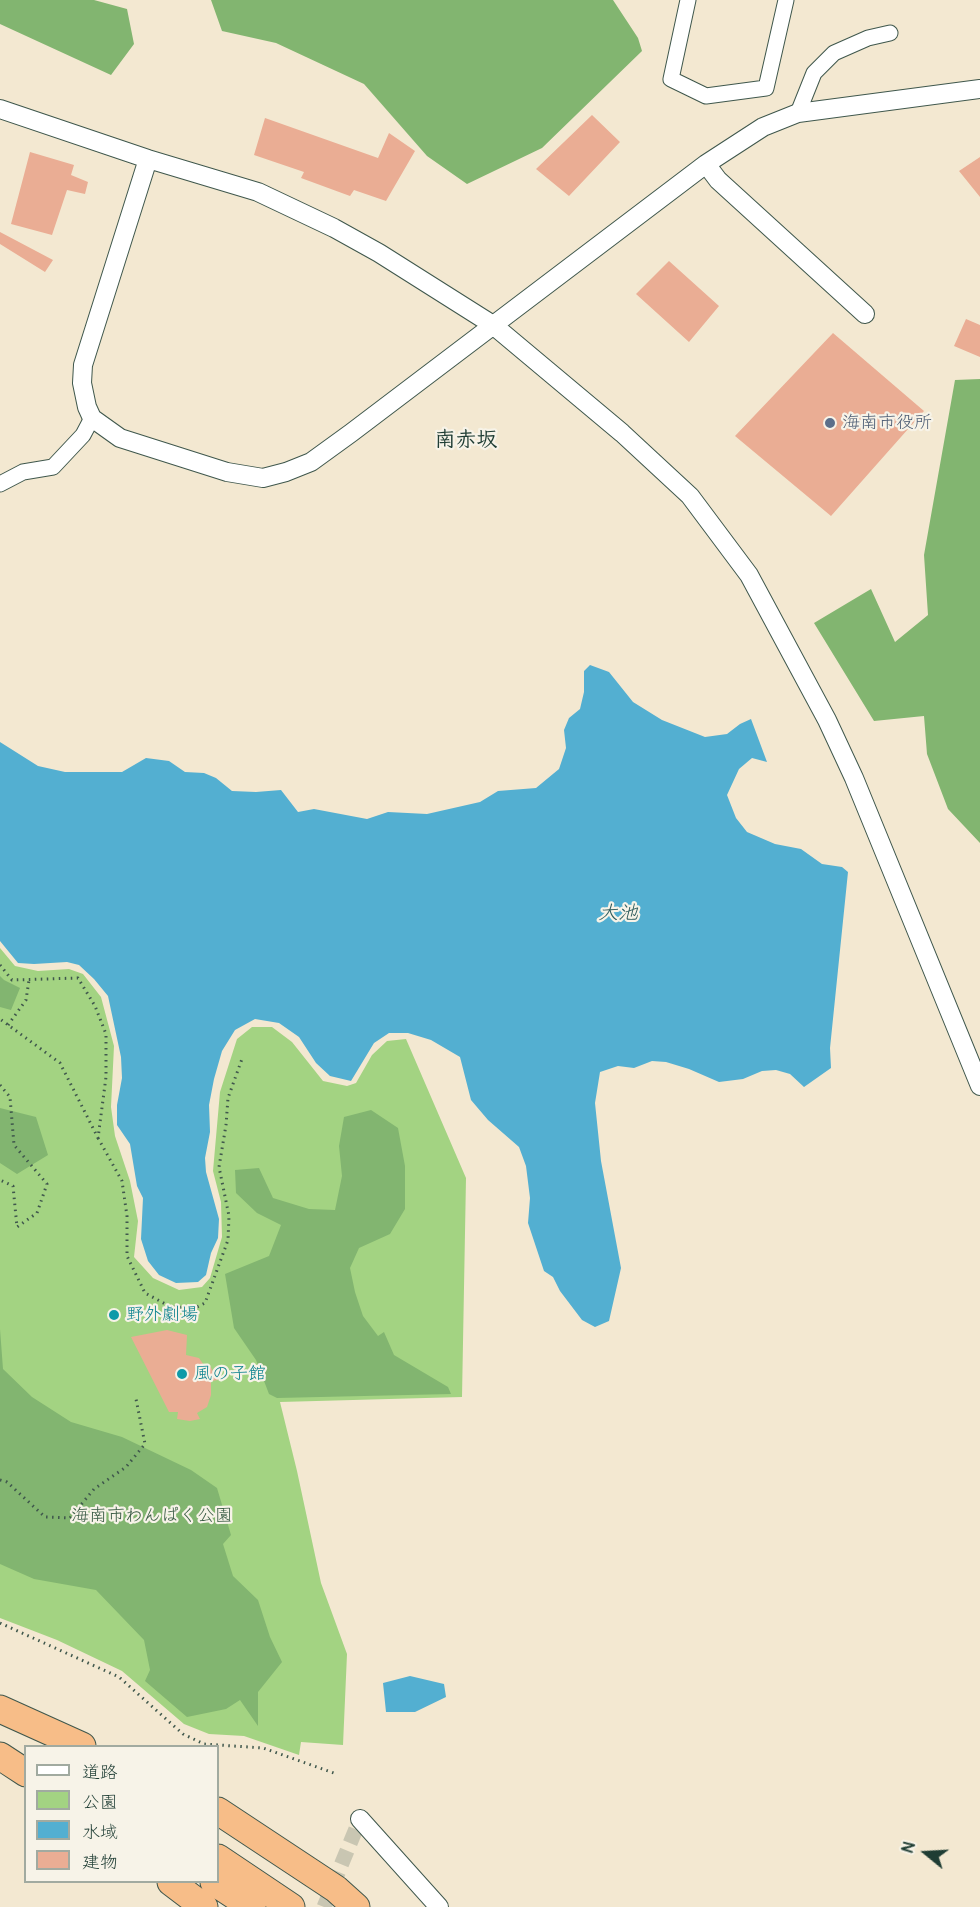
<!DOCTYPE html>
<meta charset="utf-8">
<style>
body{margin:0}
#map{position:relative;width:980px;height:1907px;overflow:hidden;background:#f3e8d1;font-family:Pangolin,"Klee One",sans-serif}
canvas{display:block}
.legend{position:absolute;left:24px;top:1745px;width:195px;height:138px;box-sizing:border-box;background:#f7f3e8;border:2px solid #a1aaa0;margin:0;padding:8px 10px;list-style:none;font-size:18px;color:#1f3d34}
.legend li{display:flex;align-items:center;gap:12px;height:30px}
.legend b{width:30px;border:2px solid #a1aaa0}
.north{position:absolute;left:896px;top:1823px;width:60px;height:60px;-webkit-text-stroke:4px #f7f3e8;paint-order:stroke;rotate:288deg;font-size:16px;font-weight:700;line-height:24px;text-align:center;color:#1f3d34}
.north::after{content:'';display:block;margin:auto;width:21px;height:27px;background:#1f3d34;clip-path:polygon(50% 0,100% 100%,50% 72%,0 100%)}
</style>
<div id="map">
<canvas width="980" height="1907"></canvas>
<ul class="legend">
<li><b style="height:8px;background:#fff"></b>道路</li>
<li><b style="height:16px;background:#a3d382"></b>公園</li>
<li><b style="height:16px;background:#53afd1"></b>水域</li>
<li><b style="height:16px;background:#eaad94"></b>建物</li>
</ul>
<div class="north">N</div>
</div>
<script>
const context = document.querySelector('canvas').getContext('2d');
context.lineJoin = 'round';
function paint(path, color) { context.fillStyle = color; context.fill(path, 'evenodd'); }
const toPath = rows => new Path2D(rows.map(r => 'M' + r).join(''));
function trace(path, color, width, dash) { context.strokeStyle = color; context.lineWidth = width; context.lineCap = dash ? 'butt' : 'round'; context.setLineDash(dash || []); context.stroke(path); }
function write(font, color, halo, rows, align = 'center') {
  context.font = font + ' Pangolin,"Klee One",sans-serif'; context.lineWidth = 4.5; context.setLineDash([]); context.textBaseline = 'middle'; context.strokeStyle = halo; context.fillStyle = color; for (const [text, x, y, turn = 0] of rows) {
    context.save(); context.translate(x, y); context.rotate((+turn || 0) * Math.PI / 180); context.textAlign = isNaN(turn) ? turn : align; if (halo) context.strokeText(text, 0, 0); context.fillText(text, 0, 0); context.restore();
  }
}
paint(toPath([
 [0,948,15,966,38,971,69,969,83,974,101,997,114,1046,111,1107,115,1136,130,1181,138,1221,134,1257,153,1278,179,1290,202,1287,210,1278,222,1237,221,1202,213,1171,220,1092,237,1039,252,1027,272,1027,292,1042,323,1081,347,1086,356,1083,372,1055,387,1041,406,1039,466,1178,462,1397,280,1402,297,1471,321,1583,347,1654,343,1745,301,1742,299,1755,244,1736,209,1734,184,1724,122,1671,57,1640,0,1618]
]), '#a3d382');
paint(toPath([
 [0,0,94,0,127,9,134,44,111,75,0,24],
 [211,0,613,0,638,38,642,51,542,148,467,184,427,156,364,84,276,43,222,31],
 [980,379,980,843,948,809,927,754,924,716,874,721,814,623,871,589,895,642,928,615,924,555,955,380],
 [0,976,4,980,20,988,11,1010,0,1007],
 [0,1108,36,1117,48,1155,17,1174,0,1163],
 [371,1110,398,1128,405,1166,405,1209,390,1234,359,1248,350,1268,355,1292,363,1316,378,1336,384,1332,394,1355,448,1387,451,1394,277,1398,269,1394,256,1360,234,1328,225,1274,269,1256,281,1225,257,1213,236,1193,235,1170,259,1168,273,1198,309,1209,335,1210,342,1176,339,1146,344,1117],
 [0,1329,3,1369,32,1397,71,1422,122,1437,191,1470,217,1488,231,1535,223,1544,233,1576,258,1600,270,1637,282,1662,258,1692,258,1726,240,1700,226,1709,187,1717,145,1681,150,1670,144,1640,96,1590,34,1579,0,1564]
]), '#82b570');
paint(toPath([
 [590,665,609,672,633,702,662,720,705,737,727,734,740,724,751,719,767,762,752,758,739,769,727,795,736,818,747,832,775,844,801,849,822,864,842,867,848,872,830,1048,831,1068,804,1087,790,1074,776,1070,762,1071,743,1079,719,1082,689,1069,666,1062,652,1061,634,1068,618,1066,600,1072,595,1103,601,1161,621,1268,609,1321,595,1327,582,1320,560,1291,553,1277,544,1271,528,1223,530,1198,526,1166,519,1147,488,1120,471,1100,460,1057,431,1040,408,1033,389,1033,374,1043,351,1081,330,1076,316,1063,299,1037,279,1023,255,1019,235,1030,222,1051,214,1079,209,1105,210,1132,205,1158,206,1172,219,1219,218,1238,211,1253,206,1275,198,1282,176,1283,159,1275,148,1261,141,1239,143,1198,137,1186,130,1144,117,1125,117,1105,122,1078,121,1057,108,996,94,979,79,965,67,962,34,964,18,963,0,941,0,742,38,766,65,772,122,772,146,758,169,761,185,772,204,773,216,778,232,791,256,792,281,790,298,812,314,809,367,819,388,812,427,814,480,802,498,791,536,788,559,769,566,748,564,730,569,718,580,709,584,692,584,671],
 [410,1676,444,1684,446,1697,415,1712,386,1712,383,1683]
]), '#53afd1');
paint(toPath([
 [592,115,620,142,569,196,536,169],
 [265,118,378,158,389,133,415,151,386,201,354,190,350,196,301,178,304,172,254,155],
 [30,152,74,165,71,175,88,182,85,194,67,190,52,235,11,224],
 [980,157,980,197,959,171],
 [0,232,53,260,45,272,0,244],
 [669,261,719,306,689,342,636,294],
 [966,319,980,325,980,357,954,346],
 [833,333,924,411,831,516,735,436],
 [167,1330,187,1335,186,1355,199,1358,206,1368,210,1366,218,1380,211,1381,211,1395,207,1407,197,1413,200,1419,190,1421,177,1419,178,1412,169,1412,131,1337]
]), '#eaad94');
trace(toPath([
 [324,1907,360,1819]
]), '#c9c6b2', 15, [15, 8]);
const minor = toPath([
 [688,0,671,79,706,96,766,88,786,0],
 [798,113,814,73,834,53,868,38,890,33],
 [0,484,23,472,53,467,83,435,92,418]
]);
const tertiary = toPath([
 [0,109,148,159,258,192,334,228,379,253,493,325,622,433,690,496,749,575,827,720,854,778,980,1086],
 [148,159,83,365,82,383,87,407,92,418,120,438,227,472,263,478,286,472,311,462,351,433,706,164,763,127,798,113,980,89],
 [706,164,718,180,865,314],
 [360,1819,439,1907]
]);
const motorway = toPath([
 [0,1709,82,1746],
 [0,1756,26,1773],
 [218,1811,336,1889,356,1907],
 [218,1858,291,1907],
 [171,1882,204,1907],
 [214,1882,252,1907]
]);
trace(minor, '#3f574c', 17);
trace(tertiary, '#3f574c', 20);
trace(motorway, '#3f574c', 29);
trace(toPath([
 [0,965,12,980,78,978,95,1006,106,1034,106,1077,98,1138,60,1063,0,1019],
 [8,1025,26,1000,29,980],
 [0,1085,10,1097,14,1145,47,1184,37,1213,17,1227,13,1186,0,1180],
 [98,1138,122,1181,127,1216,127,1256,145,1293,169,1306,193,1309,205,1303,228,1240,229,1216,219,1167,226,1125,228,1098,243,1056],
 [0,1480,7,1482,45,1517,70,1518,94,1489,126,1467,145,1444,136,1399],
 [0,1623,119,1677,183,1734,204,1744,263,1748,334,1773]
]), '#3f574c', 3, [1.5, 4.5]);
trace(minor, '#fff', 15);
trace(tertiary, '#fff', 18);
trace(motorway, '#f7bd88', 27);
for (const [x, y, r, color] of [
 [830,423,6,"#5c6f8a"],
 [114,1315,6,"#0f9aa8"],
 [182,1374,6,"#0f9aa8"]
]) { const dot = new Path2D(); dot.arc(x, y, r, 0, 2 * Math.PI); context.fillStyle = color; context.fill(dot); trace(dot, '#f7f3e8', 2); }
write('18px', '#4e5e75', '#f7f3e8', [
 ["海南市役所",842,423]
], 'left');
write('18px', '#0d838f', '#f7f3e8', [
 ["野外劇場",126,1315],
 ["風の子館",194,1374]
], 'left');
write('18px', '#395b44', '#f7f3e8', [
 ["海南市わんぱく公園",152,1516]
]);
write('italic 20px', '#2c5a5b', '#f7f3e8', [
 ["大池",618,914]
]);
write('bold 21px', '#1f3d34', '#f7f3e8', [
 ["南赤坂",466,441]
]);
</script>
